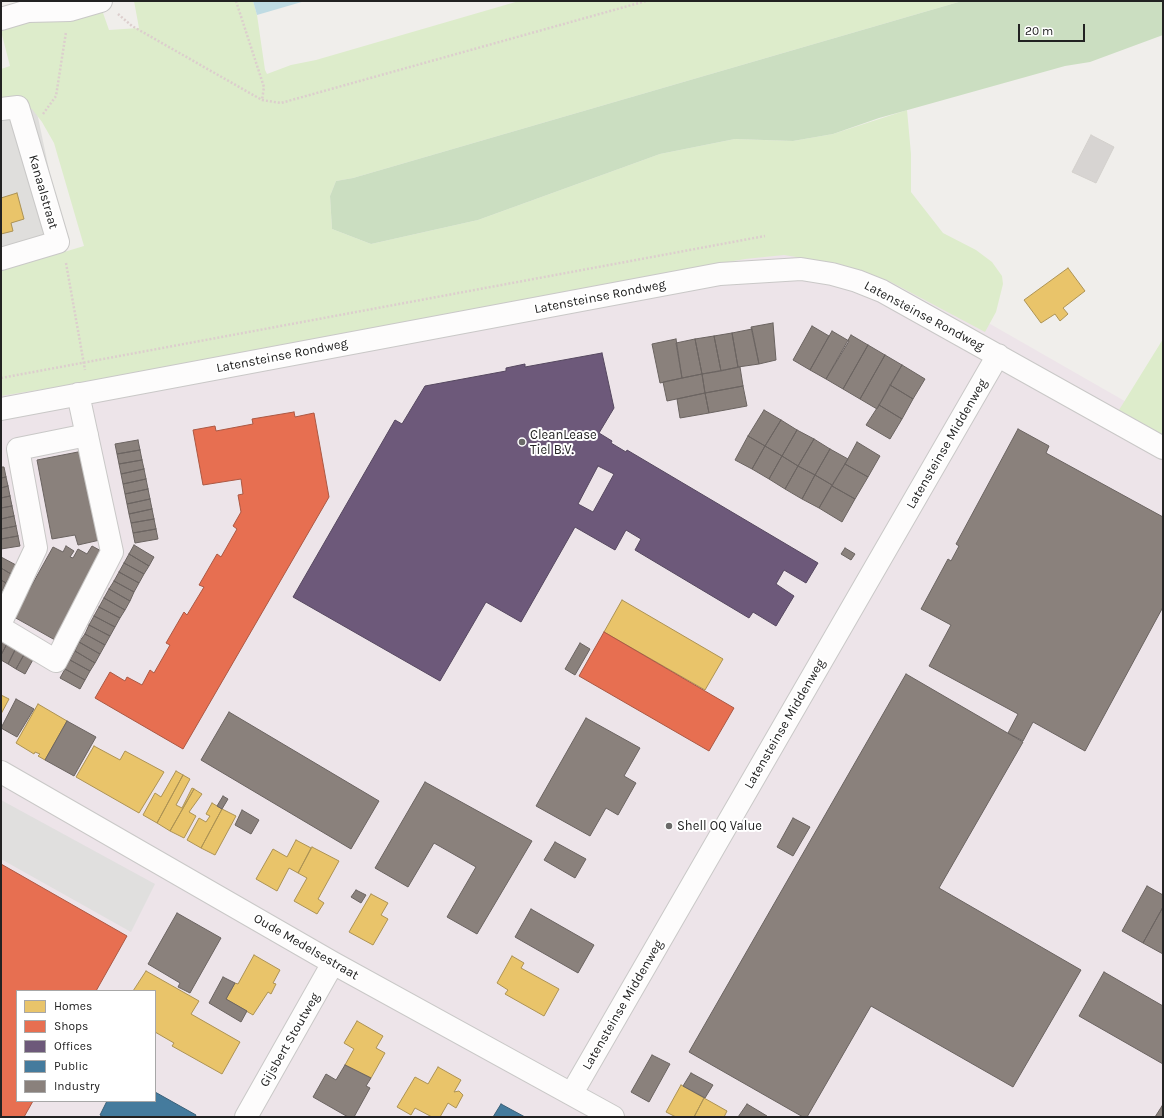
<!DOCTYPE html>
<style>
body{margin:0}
#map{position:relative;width:1164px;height:1118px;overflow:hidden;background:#f0eeeb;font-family:Karla,sans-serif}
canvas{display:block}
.frame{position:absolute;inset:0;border:2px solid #222;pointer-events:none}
.legend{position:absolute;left:16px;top:990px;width:140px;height:112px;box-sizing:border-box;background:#fff;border:1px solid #a7a7a7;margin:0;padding:5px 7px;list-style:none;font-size:12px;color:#222}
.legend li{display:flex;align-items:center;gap:8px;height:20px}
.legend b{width:20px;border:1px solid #a7a7a7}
.scale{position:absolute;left:1018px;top:24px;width:67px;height:18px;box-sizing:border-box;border:2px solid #222;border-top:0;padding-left:5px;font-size:12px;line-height:14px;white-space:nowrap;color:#222;-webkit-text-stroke:3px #fff;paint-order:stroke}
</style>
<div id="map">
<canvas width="1164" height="1118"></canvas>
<div class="frame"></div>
<ul class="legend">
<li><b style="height:11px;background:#e9c46a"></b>Homes</li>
<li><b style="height:11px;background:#e76f51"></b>Shops</li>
<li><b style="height:11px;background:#6d597a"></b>Offices</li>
<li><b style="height:11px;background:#457b9d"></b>Public</li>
<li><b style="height:11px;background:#8a817c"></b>Industry</li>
</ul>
<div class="scale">20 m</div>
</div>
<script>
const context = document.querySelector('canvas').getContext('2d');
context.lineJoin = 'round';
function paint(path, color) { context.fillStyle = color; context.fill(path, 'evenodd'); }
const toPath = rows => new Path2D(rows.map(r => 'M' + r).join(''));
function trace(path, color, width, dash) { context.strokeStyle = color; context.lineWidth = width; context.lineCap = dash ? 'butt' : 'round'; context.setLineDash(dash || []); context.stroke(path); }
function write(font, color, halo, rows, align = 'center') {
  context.font = font + ' Karla,sans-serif'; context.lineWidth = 4; context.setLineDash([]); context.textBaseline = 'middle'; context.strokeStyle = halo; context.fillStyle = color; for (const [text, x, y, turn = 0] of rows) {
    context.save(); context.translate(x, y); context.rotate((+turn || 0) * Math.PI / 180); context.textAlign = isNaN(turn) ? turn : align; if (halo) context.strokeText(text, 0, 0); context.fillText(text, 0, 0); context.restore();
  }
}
paint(toPath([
 [31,84,90,365,1,384,1,93]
]), '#dfdedc');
paint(toPath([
 [788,237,910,278,1163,423,1163,1117,1,1117,1,384],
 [17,991,155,991,155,1101,17,1101]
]), '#ede4e9');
paint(toPath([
 [134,1,253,1,257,15,265,70,267,74,291,65,316,60,519,1,962,1,353,178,336,181,330,196,332,229,371,244,478,220,660,154,735,139,793,141,833,134,907,110,911,154,911,192,943,233,976,250,992,262,1002,276,1003,284,996,312,985,332,889,281,840,264,784,255,745,259,682,270,178,367,1,396,1,271,84,246,54,143,42,122,32,109,27,108,1,113,1,69,10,66,1,31,31,19,102,10,109,30,139,28],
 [1163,339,1163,435,1119,410]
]), '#ddeccb');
paint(toPath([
 [962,1,1163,1,1163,35,1090,62,1065,66,879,118,833,134,793,141,735,139,660,154,478,220,371,244,332,229,330,196,336,181,353,178]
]), '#cbdec1');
paint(toPath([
 [1,800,155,884,131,932,1,859]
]), '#e0dfde');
paint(toPath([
 [253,1,305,1,257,15]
]), '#bfdbe3');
const homes = toPath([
 [17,193,24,219,11,223,13,231,1,234,1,198,17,193],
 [1068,268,1085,291,1063,308,1068,314,1060,321,1055,314,1041,323,1024,300,1068,268],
 [622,600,723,659,705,690,604,632,622,600],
 [1,695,9,699,1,714,1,695],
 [38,704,67,721,45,760,38,756,40,754,35,752,34,754,16,743,38,704],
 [94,746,120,760,125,751,164,772,139,813,76,777,94,746],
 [176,771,183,775,157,823,143,815,155,793,161,797,176,771],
 [183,775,190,779,176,805,182,808,192,788,194,789,170,831,157,823,183,775],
 [194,789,202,794,189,812,196,816,184,838,170,831,194,789],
 [212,803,222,809,201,848,187,840,199,818,206,822,210,816,206,814,212,803],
 [222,809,236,816,215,855,201,848,222,809],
 [296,840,311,848,298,873,289,868,277,891,256,879,273,849,287,857,296,840],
 [312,847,339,861,318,899,324,903,317,914,294,901,307,878,298,873,312,847],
 [371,894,388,903,381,915,388,919,373,945,349,932,371,894],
 [254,955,280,970,273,983,276,984,271,994,268,992,253,1015,226,999,235,983,238,984,254,955],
 [512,956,524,963,521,968,559,989,544,1016,505,994,508,990,497,983,512,956],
 [146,971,199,1001,191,1014,240,1042,222,1074,172,1046,174,1043,155,1032,155,991,133,991,146,971],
 [357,1021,383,1036,376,1048,385,1053,371,1078,345,1065,354,1049,344,1043,357,1021],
 [438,1067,461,1080,454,1092,459,1091,463,1095,456,1108,448,1103,440,1117,432,1117,415,1108,411,1115,397,1107,415,1077,428,1084,438,1067],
 [681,1085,704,1098,694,1117,676,1117,666,1112,681,1085],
 [704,1098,727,1111,724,1117,694,1117,704,1098]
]);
paint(homes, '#e9c46a');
trace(homes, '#ad9354', 1);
const shops = toPath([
 [294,412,295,417,314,413,329,497,183,749,95,698,110,672,125,681,127,677,142,685,150,670,154,673,170,645,166,643,184,612,187,615,204,587,199,585,217,554,221,557,237,529,233,526,241,512,238,495,243,494,241,479,203,485,193,430,215,426,216,431,253,424,252,419,294,412],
 [604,632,734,708,709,751,579,676,604,632],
 [1,864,127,936,96,991,17,991,17,1101,33,1101,24,1117,1,1117,1,864]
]);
paint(shops, '#e76f51');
trace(shops, '#ac5843', 1);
const offices = toPath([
 [602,353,614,408,599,433,612,441,611,443,626,452,627,450,818,563,806,583,784,570,776,584,794,596,776,626,753,612,749,618,635,550,641,539,626,530,615,550,575,527,521,622,486,602,440,681,293,597,395,420,402,424,425,386,506,371,506,368,525,364,525,367,602,353],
 [598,466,614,474,593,512,578,504,598,466]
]);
paint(offices, '#6d597a');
trace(offices, '#564860', 1);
const public = toPath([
 [155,1092,196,1115,195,1117,104,1117,100,1115,107,1101,155,1101,155,1092],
 [501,1104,512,1110,525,1117,493,1117,501,1104]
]);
paint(public, '#457b9d');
trace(public, '#3a6078', 1);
const industry = toPath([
 [773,323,776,360,759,364,751,327,773,323],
 [812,326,829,336,810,370,793,360,812,326],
 [752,329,759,364,738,367,732,333,752,329],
 [832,331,849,341,826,379,810,370,832,331],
 [732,333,738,367,721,371,714,336,732,333],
 [851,335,868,345,843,389,826,379,851,335],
 [714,336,721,371,702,374,695,339,714,336],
 [676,339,682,378,660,383,652,344,676,339],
 [695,339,702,374,682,378,676,343,695,339],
 [868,345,885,355,860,399,843,389,868,345],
 [885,355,902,365,877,409,860,399,885,355],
 [902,365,925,379,913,399,890,385,902,365],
 [740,367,743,386,705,393,702,374,740,367],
 [702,374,705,393,667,401,663,382,702,374],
 [890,385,913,399,902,419,879,405,890,385],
 [743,386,747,406,709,413,705,393,743,386],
 [705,393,709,413,680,418,677,399,705,393],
 [879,405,902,419,890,439,866,425,879,405],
 [764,410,781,420,765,446,748,436,764,410],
 [781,420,797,430,782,456,765,446,781,420],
 [1018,429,1049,446,1046,453,1163,517,1163,607,1085,751,1033,722,1023,741,1008,733,1018,714,929,666,951,625,921,609,948,559,951,561,959,546,956,544,1018,429],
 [797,430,814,439,798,466,782,456,797,430],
 [748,436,765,446,752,469,735,460,748,436],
 [814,439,830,449,815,475,798,466,814,439],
 [138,440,140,450,117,454,115,444,138,440],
 [857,442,880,456,868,477,845,464,857,442],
 [765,446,782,456,769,479,752,469,765,446],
 [830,449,848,459,832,485,815,475,830,449],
 [140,450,142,460,119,464,117,454,140,450],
 [83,451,100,540,78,545,75,535,52,539,37,460,83,451],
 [782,456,798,466,785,489,769,479,782,456],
 [142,460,144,469,121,474,119,464,142,460],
 [845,464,868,477,855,499,832,486,845,464],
 [798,466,815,475,802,499,785,489,798,466],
 [1,467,4,467,6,477,1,478,1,467],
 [144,469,146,479,123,484,121,474,144,469],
 [815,475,832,485,819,508,802,499,815,475],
 [6,477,8,486,1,488,1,478,6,477],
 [146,479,148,489,125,494,123,484,146,479],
 [8,486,10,496,1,498,1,488,8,486],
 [832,486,855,499,842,522,819,508,832,486],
 [148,489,150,499,127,504,125,494,148,489],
 [10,496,12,506,1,508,1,498,10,496],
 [150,499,152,509,129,514,127,504,150,499],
 [12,506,14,516,1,519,1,508,12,506],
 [152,509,154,519,131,523,129,514,152,509],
 [14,516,16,526,1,529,1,519,14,516],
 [154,519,156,529,133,533,131,523,154,519],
 [16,526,18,536,1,539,1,529,16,526],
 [156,529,158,539,135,543,133,533,156,529],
 [18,536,20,546,1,549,1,539,18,536],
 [134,545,154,557,149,566,129,554,134,545],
 [66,546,74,551,70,557,73,558,78,549,87,554,92,546,103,552,55,640,14,617,53,547,63,552,66,546],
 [845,548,855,554,851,560,841,554,845,548],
 [129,554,149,566,144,574,124,563,129,554],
 [1,557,16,565,11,574,1,568,1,557],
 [124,563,144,574,139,583,119,572,124,563],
 [1,568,11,574,6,583,1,580,1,568],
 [119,572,139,583,134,592,114,581,119,572],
 [1,580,6,583,2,592,1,591,1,580],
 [114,581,134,592,130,601,109,589,114,581],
 [109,589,130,601,125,610,104,598,109,589],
 [104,598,125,610,120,618,99,607,104,598],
 [99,607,120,618,115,627,94,616,99,607],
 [94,616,115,627,110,636,89,625,94,616],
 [89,625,110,636,105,645,85,634,89,625],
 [85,634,105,645,100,654,79,642,85,634],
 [1,638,8,642,1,655,1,638],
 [8,642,17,646,8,664,1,660,1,655,8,642],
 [79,642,100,654,95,663,75,651,79,642],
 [580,643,590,649,575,675,565,669,580,643],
 [17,646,26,651,16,669,8,664,17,646],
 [26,651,35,656,25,674,16,669,26,651],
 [75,651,95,663,90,671,70,660,75,651],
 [70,660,90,671,85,680,65,669,70,660],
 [65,669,85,680,80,689,60,678,65,669],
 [906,674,1023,742,939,888,1081,970,1013,1087,871,1006,807,1117,803,1117,689,1052,906,674],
 [16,699,34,709,17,737,1,728,16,699],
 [229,712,379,801,351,849,201,760,229,712],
 [586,718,640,748,624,776,636,783,618,815,606,808,590,836,536,806,586,718],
 [67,721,96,737,74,776,45,760,67,721],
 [425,782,532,841,477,934,447,917,476,867,434,843,408,887,375,868,425,782],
 [223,796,228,799,222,809,217,806,223,796],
 [242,810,259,820,251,834,235,825,242,810],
 [793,818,810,827,793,856,777,847,793,818],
 [555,842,586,859,575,878,544,860,555,842],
 [1147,886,1163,895,1163,907,1143,943,1122,931,1147,886],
 [356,890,366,895,361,903,351,897,356,890],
 [1163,907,1163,954,1143,943,1163,907],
 [531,909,594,945,578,973,515,937,531,909],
 [177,913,221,938,190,993,178,987,180,983,148,964,177,913],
 [1104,972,1163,1006,1163,1064,1079,1016,1104,972],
 [223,977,235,983,226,999,247,1011,241,1022,209,1003,223,977],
 [652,1055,670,1064,649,1102,631,1092,652,1055],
 [345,1065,371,1078,366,1086,370,1088,354,1117,348,1117,313,1097,326,1074,336,1080,345,1065],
 [691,1073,713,1085,705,1098,683,1086,691,1073],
 [747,1104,767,1116,766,1117,738,1117,747,1104],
 [1162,1106,1163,1117,1155,1117,1162,1106]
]);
paint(industry, '#8a817c');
trace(industry, '#6b6461', 1);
const building = toPath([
 [1091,135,1114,147,1096,183,1072,172,1091,135]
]);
paint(building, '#d7d4d2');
trace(building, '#d3d0cc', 1);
const minor = toPath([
 [1,19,28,11,70,10,101,1],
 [1,109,18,107,58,242,1,259],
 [1,409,720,274,801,269,832,274,857,281,882,291,1163,448],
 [1,622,36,548,18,449,87,435],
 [1,628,56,661,112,552,78,394],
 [1,772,333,963,613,1117],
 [572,1093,998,355],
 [246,1117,333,963]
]);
trace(minor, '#c9c8c7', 24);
trace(toPath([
 [236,1,264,87,262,100],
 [118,14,132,26,262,100,281,103,646,1],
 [43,114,56,96,66,32],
 [66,263,85,370],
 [1,378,765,236]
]), '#dccecd', 2.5, [2, 2]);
trace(minor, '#fdfcfc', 22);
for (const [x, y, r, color] of [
 [522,442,4,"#6a6968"],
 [669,826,4,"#6a6968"]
]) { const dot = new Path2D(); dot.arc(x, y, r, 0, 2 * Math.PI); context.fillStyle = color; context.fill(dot); trace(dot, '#fff', 1.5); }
write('13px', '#222', '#fff', [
 ["Kanaalstraat",43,192,74],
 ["Latensteinse Rondweg",600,297,-11],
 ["Latensteinse Rondweg",924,316,28],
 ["Latensteinse Rondweg",282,356,-11],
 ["Latensteinse Middenweg",947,444,-60],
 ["Latensteinse Middenweg",785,724,-60],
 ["Oude Medelsestraat",306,947,30],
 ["Latensteinse Middenweg",623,1005,-60],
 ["Gijsbert Stoutweg",290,1040,-60]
]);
write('13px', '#222', '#fff', [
 ["CleanLease",530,435],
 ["Tiel B.V.",530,450],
 ["Shell OQ Value",677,826]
], 'left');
</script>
